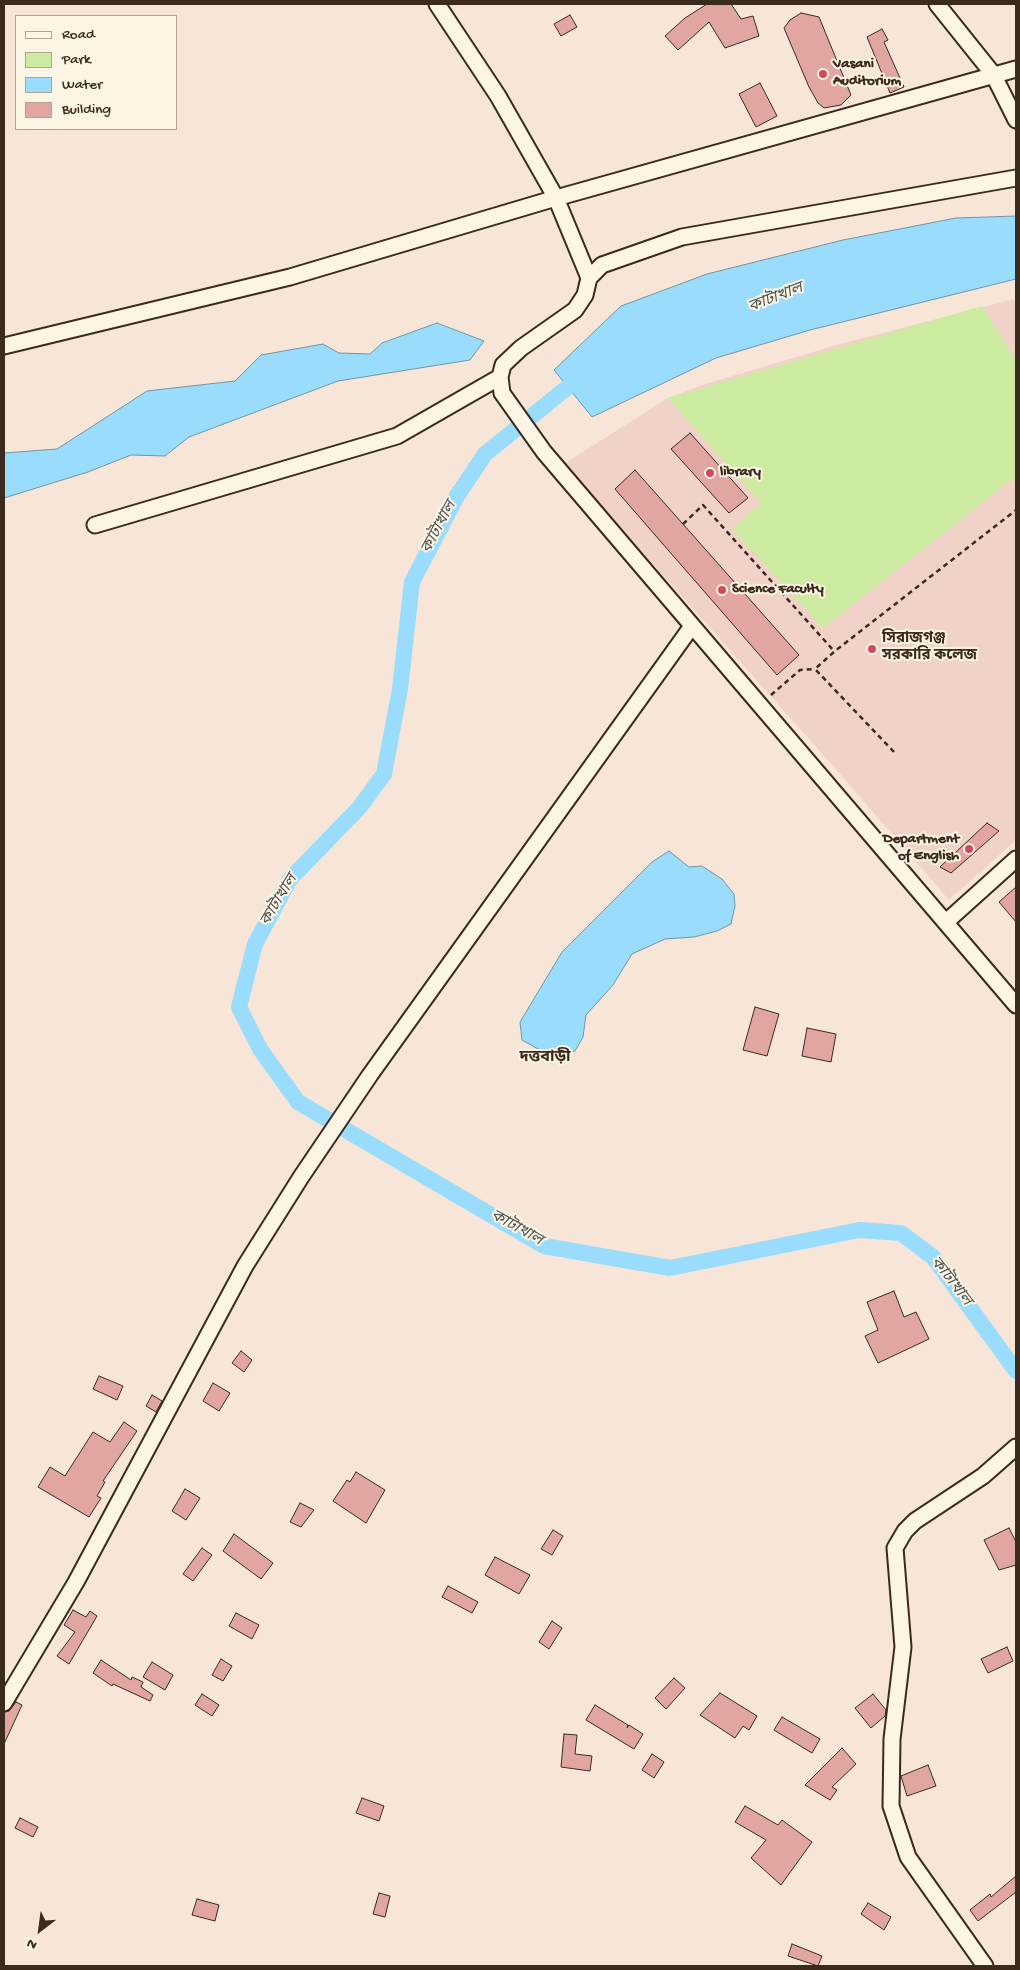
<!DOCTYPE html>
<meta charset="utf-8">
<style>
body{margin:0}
#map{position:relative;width:1020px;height:1970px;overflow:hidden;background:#f7e5d8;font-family:"Gochi Hand",sans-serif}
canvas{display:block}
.frame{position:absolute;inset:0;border:5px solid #3b2a1e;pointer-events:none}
.legend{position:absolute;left:15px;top:15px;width:162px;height:115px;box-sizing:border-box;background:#fcf5e5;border:1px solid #afa495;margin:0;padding:6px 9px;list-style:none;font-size:15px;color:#3b2a1e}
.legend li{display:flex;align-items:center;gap:10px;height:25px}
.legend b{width:25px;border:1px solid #afa495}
.north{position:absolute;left:15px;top:1905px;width:50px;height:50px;-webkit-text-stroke:4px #fcf5e5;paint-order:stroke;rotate:210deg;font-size:14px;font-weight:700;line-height:20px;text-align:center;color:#3b2a1e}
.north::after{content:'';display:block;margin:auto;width:18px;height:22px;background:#3b2a1e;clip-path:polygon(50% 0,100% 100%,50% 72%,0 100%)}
</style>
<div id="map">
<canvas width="1020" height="1970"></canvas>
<div class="frame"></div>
<ul class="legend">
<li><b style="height:6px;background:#fcf5e5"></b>Road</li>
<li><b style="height:14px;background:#cdeaa1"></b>Park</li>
<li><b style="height:14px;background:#99dcfb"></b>Water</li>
<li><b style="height:14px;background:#e1a6a2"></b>Building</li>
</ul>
<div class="north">N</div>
</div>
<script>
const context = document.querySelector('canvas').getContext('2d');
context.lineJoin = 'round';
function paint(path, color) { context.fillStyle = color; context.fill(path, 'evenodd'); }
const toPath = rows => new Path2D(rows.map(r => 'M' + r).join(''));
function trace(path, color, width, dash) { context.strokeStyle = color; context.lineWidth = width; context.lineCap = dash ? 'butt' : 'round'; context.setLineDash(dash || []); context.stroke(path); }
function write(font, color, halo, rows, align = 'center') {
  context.font = font + ' "Gochi Hand","Noto Sans Bengali",sans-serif'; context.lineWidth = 4; context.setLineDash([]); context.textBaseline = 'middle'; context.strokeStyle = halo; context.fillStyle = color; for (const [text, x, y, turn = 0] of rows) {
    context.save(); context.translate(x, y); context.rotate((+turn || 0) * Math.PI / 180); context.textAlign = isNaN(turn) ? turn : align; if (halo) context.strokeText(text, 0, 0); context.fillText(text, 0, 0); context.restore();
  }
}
paint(toPath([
 [1014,299,1016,303,1016,840,949,900,834,767,564,464,666,399,657,402,702,385,840,344]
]), '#f0d2c8');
paint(toPath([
 [982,306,1016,360,1016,476,823,628,732,529,761,503,668,398]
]), '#cdeaa1');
const water = toPath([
 [1016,216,1016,279,810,330,716,358,592,417,554,370,621,306,707,274,843,240,956,218,1016,216],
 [437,323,484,341,470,360,338,381,189,437,165,456,131,455,88,472,4,498,4,453,57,449,147,391,235,381,261,355,323,344,339,353,370,354,382,343,437,323],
 [669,851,689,867,702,866,722,879,734,894,735,906,731,924,717,931,694,937,665,939,632,954,613,985,586,1015,583,1037,575,1051,561,1056,540,1050,522,1040,520,1022,562,952,652,862,669,851]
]);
paint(water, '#99dcfb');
trace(water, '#7395a3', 1);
trace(toPath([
 [584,374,485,454,457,496,412,582,400,689,384,774,359,808,290,879,255,944,239,1007,260,1049,298,1102,544,1246,670,1268,859,1230,901,1233,933,1257,1016,1371]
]), '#99dcfb', 16);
const building = toPath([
 [707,4,731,4,741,19,753,16,759,36,725,48,709,22,678,50,665,36,685,18,707,4],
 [801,13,819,17,851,95,841,105,824,108,818,103,809,87,784,28,790,20,801,13],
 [570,15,577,27,561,36,554,24,570,15],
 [882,29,888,40,884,42,904,87,890,93,867,37,882,29],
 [760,83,777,116,756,127,739,94,760,83],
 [690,433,748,498,729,513,671,449,690,433],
 [635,470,799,655,777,675,615,489,635,470],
 [987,823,999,831,951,873,940,867,987,823],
 [1016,887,1016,922,999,902,1016,887],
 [755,1007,779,1014,767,1056,743,1050,755,1007],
 [807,1028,836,1034,831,1062,802,1056,807,1028],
 [894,1291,904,1317,916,1312,929,1339,878,1363,865,1336,878,1330,867,1302,894,1291],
 [241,1351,252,1360,244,1372,232,1363,241,1351],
 [99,1376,123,1386,117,1400,93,1389,99,1376],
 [213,1383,230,1393,219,1411,203,1401,213,1383],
 [152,1395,162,1401,156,1412,146,1406,152,1395],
 [124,1422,137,1431,103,1481,105,1482,97,1496,101,1498,89,1517,38,1487,50,1467,65,1476,93,1432,110,1442,124,1422],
 [356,1472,385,1490,366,1523,333,1501,347,1480,350,1482,356,1472],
 [185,1489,200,1498,186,1520,172,1511,185,1489],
 [300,1503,314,1510,301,1527,290,1522,300,1503],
 [1009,1528,1016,1542,1016,1565,999,1570,984,1540,1009,1528],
 [553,1530,563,1536,552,1555,541,1549,553,1530],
 [234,1534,273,1563,261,1579,223,1551,234,1534],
 [202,1548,212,1555,193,1581,183,1574,202,1548],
 [495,1557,530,1575,519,1594,485,1575,495,1557],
 [448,1586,478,1602,472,1613,442,1597,448,1586],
 [73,1610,86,1617,90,1611,97,1616,69,1664,57,1656,75,1632,64,1625,73,1610],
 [236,1613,259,1625,252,1639,229,1626,236,1613],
 [552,1621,562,1628,549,1649,539,1642,552,1621],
 [1007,1647,1013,1661,988,1673,981,1659,1007,1647],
 [221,1659,232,1666,223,1681,212,1675,221,1659],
 [101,1660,131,1680,132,1677,143,1682,141,1687,153,1695,150,1701,113,1684,112,1686,93,1673,101,1660],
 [152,1662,173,1675,165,1690,143,1677,152,1662],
 [674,1678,685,1688,666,1709,655,1698,674,1678],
 [720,1693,757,1716,749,1730,743,1726,735,1738,700,1715,720,1693],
 [202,1694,219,1705,212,1716,195,1705,202,1694],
 [873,1694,886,1710,885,1716,871,1728,855,1708,873,1694],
 [16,1702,22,1705,4,1744,4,1712,9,1711,16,1702],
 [595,1705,628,1725,627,1728,629,1725,643,1734,634,1749,586,1720,595,1705],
 [782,1717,820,1739,812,1753,774,1730,782,1717],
 [564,1734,577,1735,575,1754,592,1756,590,1771,561,1767,564,1734],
 [842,1748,856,1764,832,1787,837,1790,830,1800,805,1785,842,1748],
 [652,1754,664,1762,654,1778,642,1770,652,1754],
 [928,1765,936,1786,907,1796,901,1776,928,1765],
 [362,1798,384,1806,379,1821,356,1813,362,1798],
 [745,1806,778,1825,782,1820,812,1842,781,1885,751,1858,766,1840,735,1822,745,1806],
 [20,1818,38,1827,33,1837,15,1828,20,1818],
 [1016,1876,1016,1892,978,1921,970,1910,990,1894,991,1897,1016,1876],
 [379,1893,390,1896,385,1917,373,1914,379,1893],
 [197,1899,219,1905,215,1921,192,1915,197,1899],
 [868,1903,891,1917,884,1930,861,1914,868,1903],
 [792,1944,822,1956,818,1966,788,1956,792,1944]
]);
paint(building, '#e1a6a2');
trace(building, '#3b2a1e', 1);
const minor = toPath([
 [437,4,498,96,556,198,589,278,585,295,575,310,521,348,503,365,500,377,502,393,544,452,1016,1005],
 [937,4,993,74,1016,120],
 [589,278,602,265,682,237,1016,178],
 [4,346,290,277,556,198,1016,69],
 [95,525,397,436,500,377],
 [946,922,1016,859],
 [4,1703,76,1582,245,1266,301,1177,370,1075,692,626],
 [985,1966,908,1857,891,1806,892,1739,903,1647,895,1548,905,1531,915,1521,983,1476,1016,1447]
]);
trace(minor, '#3b2a1e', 19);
trace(toPath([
 [683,524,703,505,834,651],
 [771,695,800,670,815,669],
 [894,752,815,669,835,651,1016,510]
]), '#3b2a1e', 2.5, [5, 4]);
trace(minor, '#fcf5e5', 15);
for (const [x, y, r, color] of [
 [823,74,5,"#d1495b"],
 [710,473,5,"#d1495b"],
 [722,590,5,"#d1495b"],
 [872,649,5,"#d1495b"],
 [969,849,5,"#d1495b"]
]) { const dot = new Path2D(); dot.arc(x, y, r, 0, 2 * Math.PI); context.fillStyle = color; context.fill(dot); trace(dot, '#fcf5e5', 2); }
write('bold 15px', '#3b2a1e', '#fcf5e5', [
 ["Vasani",833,65],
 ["Auditorium",833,82],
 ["library",720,473],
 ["Science Faculty",732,590],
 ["সিরাজগঞ্জ",882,640],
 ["সরকারি কলেজ",882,657],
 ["Department",959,840,"right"],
 ["of English",959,857,"right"]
], 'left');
write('italic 16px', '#525655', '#fcf5e5', [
 ["কাটাখাল",776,299,-21],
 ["কাটাখাল",440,528,-62],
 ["কাটাখাল",280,901,-59],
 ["কাটাখাল",516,1229,29],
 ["কাটাখাল",950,1282,52]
]);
write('bold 16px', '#3b2a1e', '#fcf5e5', [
 ["দত্তবাড়ী",545,1059]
]);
</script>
